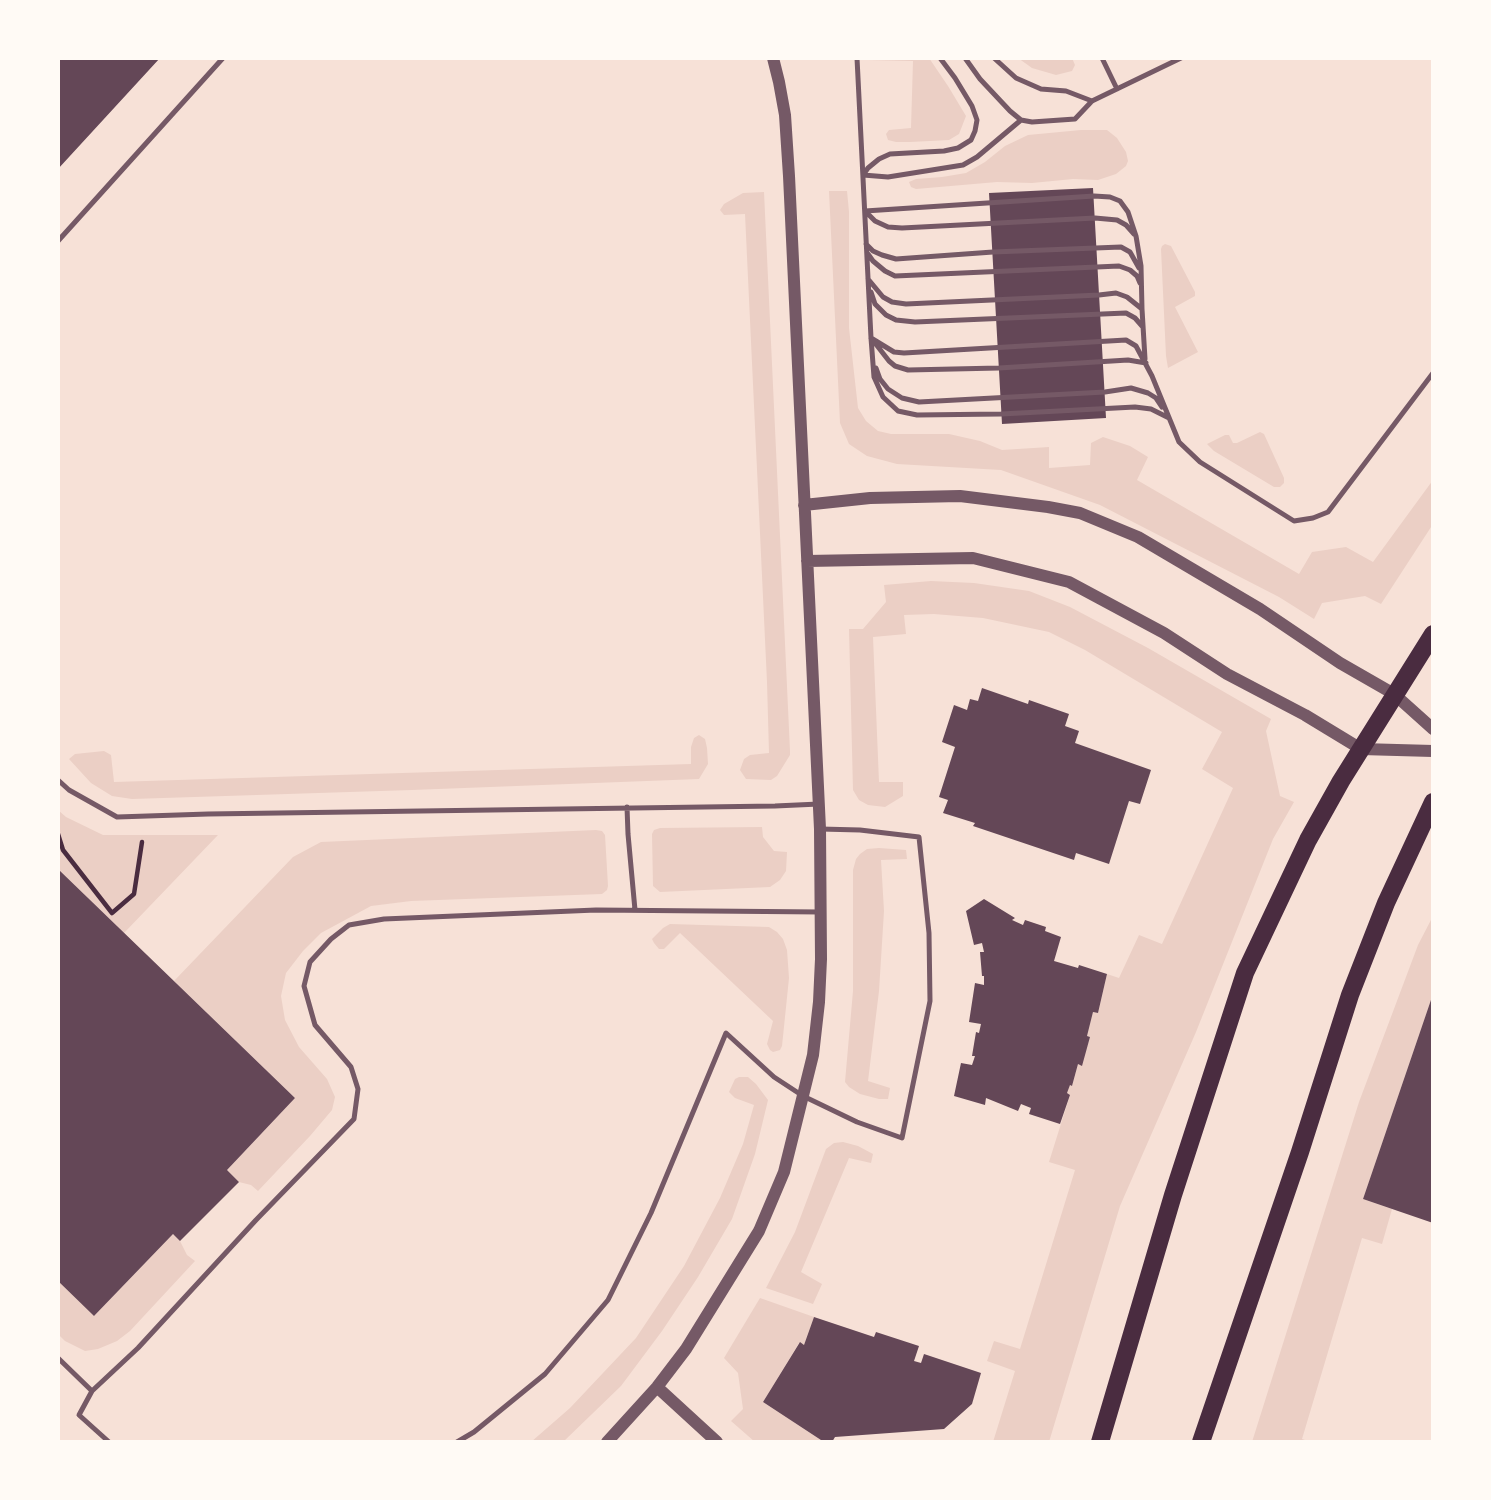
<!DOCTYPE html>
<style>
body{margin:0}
#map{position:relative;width:1491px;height:1500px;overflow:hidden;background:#f7e1d7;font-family:"Asap Condensed",sans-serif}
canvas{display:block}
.frame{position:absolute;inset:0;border:60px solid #fffaf5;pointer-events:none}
</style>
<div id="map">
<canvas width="1491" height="1500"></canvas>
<div class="frame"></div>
</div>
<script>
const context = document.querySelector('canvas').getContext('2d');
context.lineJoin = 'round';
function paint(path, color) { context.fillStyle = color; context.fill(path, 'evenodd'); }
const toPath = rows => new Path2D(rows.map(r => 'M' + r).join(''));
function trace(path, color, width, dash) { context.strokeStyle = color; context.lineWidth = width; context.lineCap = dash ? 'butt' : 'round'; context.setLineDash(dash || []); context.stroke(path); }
paint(toPath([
 [868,58,929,58,948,86,966,116,959,134,949,140,910,142,896,142,888,140,886,134,889,130,911,128,913,61,868,60],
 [1018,58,1072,58,1075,65,1072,71,1056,75,1032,68],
 [1081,130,1107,130,1117,138,1126,152,1128,161,1126,166,1116,174,1098,180,1073,179,1032,183,997,182,916,189,911,187,909,182,916,179,942,177,966,173,985,162,1005,146,1028,135],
 [829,191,847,191,849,212,849,328,858,408,866,421,878,431,891,434,949,434,980,441,1002,450,1049,447,1049,468,1090,465,1091,443,1103,437,1130,446,1148,457,1137,480,1299,574,1312,552,1346,547,1373,562,1433,480,1433,524,1381,604,1365,596,1322,603,1314,619,1279,597,1100,505,1001,470,897,464,867,456,849,444,840,423],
 [764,192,790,751,790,755,777,776,771,780,746,779,740,770,744,759,750,755,769,753,767,682,745,214,724,215,720,210,724,204,743,193],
 [1165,244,1171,246,1195,292,1195,296,1175,307,1198,352,1168,368,1166,356,1161,249,1162,246],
 [1260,432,1264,434,1284,478,1284,483,1280,487,1274,487,1214,451,1207,444,1225,435,1229,435,1233,443,1237,443],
 [931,581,974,583,1029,591,1070,607,1148,648,1271,719,1266,731,1280,796,1294,802,1273,839,1196,1032,1120,1206,1049,1442,993,1442,1015,1371,987,1361,994,1341,1020,1349,1075,1170,1049,1162,1070,1095,1067,1093,1070,1085,1072,1086,1078,1064,1081,1065,1090,1037,1087,1036,1093,1012,1098,1013,1107,974,1119,978,1139,935,1162,944,1233,788,1202,769,1222,732,1085,650,1049,632,983,618,934,614,904,615,906,634,873,637,879,782,903,782,903,796,885,807,868,805,859,800,853,790,849,629,863,629,886,602,884,585],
 [699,735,705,739,707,748,708,764,699,779,412,790,132,799,112,796,91,783,69,759,75,754,104,751,111,755,114,782,691,764,691,747,694,738],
 [58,810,66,817,103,835,218,835,124,933,58,869],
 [762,827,763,837,774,851,787,852,786,871,780,880,770,887,660,892,653,886,652,834,654,830,660,828],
 [596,830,602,831,605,835,608,886,607,890,602,894,411,901,371,906,321,933,303,951,286,973,281,996,285,1020,299,1047,327,1079,335,1097,332,1110,310,1136,258,1191,251,1185,239,1182,227,1170,295,1098,174,981,293,857,321,842],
 [879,848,906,850,907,859,881,860,884,911,879,991,868,1081,890,1088,888,1099,879,1099,860,1094,849,1087,845,1082,853,991,853,870,856,859,860,854,867,849],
 [1433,916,1433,994,1363,1199,1392,1209,1382,1244,1362,1238,1302,1439,1311,1442,1252,1442,1359,1102,1418,945],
 [670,924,769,927,777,932,783,939,787,950,789,978,782,1046,780,1050,773,1052,770,1050,767,1044,773,1021,680,933,664,949,659,949,654,943,652,939,663,928],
 [739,1077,748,1077,756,1084,768,1100,755,1154,732,1219,698,1277,662,1331,621,1386,563,1442,531,1442,570,1408,636,1338,684,1266,720,1198,743,1144,754,1105,735,1098,729,1092,735,1079],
 [843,1142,858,1146,873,1154,871,1163,849,1158,801,1272,822,1284,813,1304,766,1288,795,1232,826,1149,834,1143],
 [173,1234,180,1241,187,1255,195,1261,130,1331,117,1341,98,1349,85,1351,65,1341,58,1334,58,1281,94,1316],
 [760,1298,814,1317,804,1345,799,1343,763,1402,824,1442,755,1442,731,1421,743,1409,738,1373,724,1358]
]), '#ebcfc5');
paint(toPath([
 [58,58,160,58,58,169],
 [1093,188,1106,418,1002,424,989,193],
 [982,688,1028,704,1029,700,1069,714,1065,726,1079,731,1075,743,1151,770,1140,804,1129,801,1109,864,1076,853,1074,860,973,826,975,823,943,813,948,800,939,797,955,747,942,742,954,705,967,710,970,699,978,701],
 [58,869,295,1098,227,1170,239,1182,180,1241,173,1234,94,1316,58,1281],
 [984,899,1015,918,1012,920,1023,925,1025,920,1046,927,1045,931,1061,937,1054,961,1078,968,1079,965,1107,974,1098,1013,1093,1012,1087,1036,1090,1037,1082,1066,1078,1064,1072,1086,1070,1085,1067,1093,1070,1095,1060,1124,1029,1114,1031,1108,1021,1104,1018,1111,986,1098,985,1105,954,1096,961,1063,972,1065,975,1056,972,1056,976,1032,979,1033,981,1024,969,1022,975,983,984,985,984,976,982,976,980,952,984,952,982,943,974,945,966,911],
 [1433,994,1433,1223,1363,1199],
 [814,1317,874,1337,876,1332,919,1346,914,1361,921,1363,924,1354,981,1373,972,1404,944,1429,835,1437,832,1442,824,1442,763,1402,800,1342,804,1345]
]), '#644757');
trace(toPath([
 [58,834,63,850,112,913,134,894,142,842]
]), '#4a2c40', 4.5);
trace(toPath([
 [857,58,871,338,874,377,883,397,898,411,917,415,1001,414,1135,407,1151,409,1169,418],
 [965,58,980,79,1010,111,1021,120,1032,122,1075,119,1092,101,1181,58],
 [994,58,1016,78,1041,89,1066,91,1092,101],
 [1102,58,1117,89],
 [863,175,868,168,879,159,890,154,944,151,958,148,971,140,975,131,977,120,972,106,955,78,940,58],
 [863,175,888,177,963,165,977,157,1021,120],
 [865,211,1094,196,1110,197,1120,201,1128,212,1136,236,1141,266,1142,309],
 [865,211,875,221,888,227,902,228,1095,218,1117,220,1126,225,1134,234],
 [58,241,223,58],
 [866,244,873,251,882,255,896,259,993,252,1121,247,1130,252,1139,268],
 [868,254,873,261,885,271,895,276,1119,266,1130,270,1137,276,1140,283],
 [868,279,883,297,892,302,906,304,1099,295,1116,293,1127,297,1142,309,1145,359],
 [871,292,875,304,886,315,896,320,915,322,1126,313,1135,318,1142,326],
 [871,338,894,352,904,353,1126,340,1136,346,1152,376,1179,442,1200,462,1294,521,1313,518,1328,512,1433,373],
 [875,343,889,361,895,366,908,370,999,368,1128,360,1146,363],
 [876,368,880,379,888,389,902,398,919,402,1105,392,1131,388,1148,393,1156,398,1162,407],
 [58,780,69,790,117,817,208,814,775,806,819,804],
 [627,807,628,834,635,910],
 [58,1358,92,1391],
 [109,1442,79,1415,92,1391,138,1348,256,1220,354,1119,358,1089,351,1067,315,1025,304,986,310,962,331,939,349,925,384,919,596,910,821,912],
 [457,1442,474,1432,545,1374,608,1300,651,1213,726,1033,774,1077,803,1096,857,1122,902,1138,930,1001,929,933,919,837,860,830,820,829]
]), '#755966', 5);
trace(toPath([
 [804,505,870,498,960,496,1048,507,1080,513,1138,537,1260,609,1340,663,1394,694,1433,729],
 [807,561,973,558,1069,582,1164,633,1227,674,1305,715,1361,749,1433,751],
 [657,1387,717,1442],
 [607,1442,657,1387,686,1349,759,1231,784,1172,813,1055,819,1002,821,959,820,829,789,176,785,115,779,82,773,58]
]), '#755966', 12);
trace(toPath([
 [1100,1442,1173,1195,1245,973,1308,840,1341,781,1433,634],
 [1201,1442,1300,1152,1350,995,1386,903,1433,802]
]), '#4a2c40', 18);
</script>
